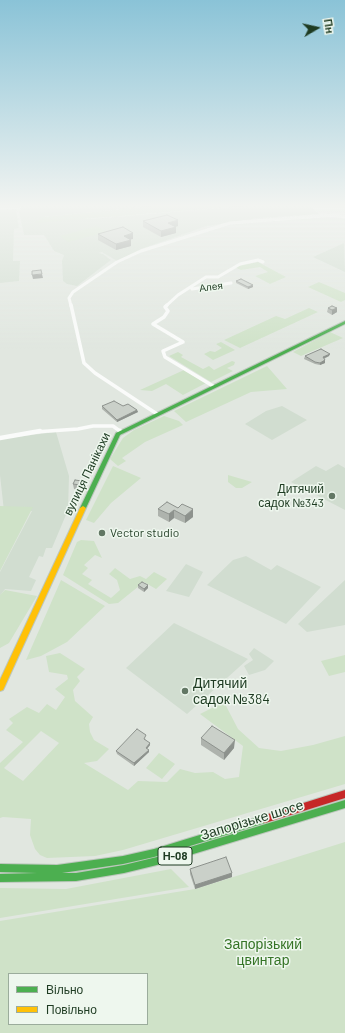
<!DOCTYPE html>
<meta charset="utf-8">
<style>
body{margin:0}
#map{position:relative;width:345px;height:1033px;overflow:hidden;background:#e1e7e0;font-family:Barlow,sans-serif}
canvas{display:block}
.legend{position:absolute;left:8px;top:973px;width:140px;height:52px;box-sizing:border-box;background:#eef7ee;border:1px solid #9bac9c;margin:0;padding:5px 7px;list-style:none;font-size:12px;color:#1e3b22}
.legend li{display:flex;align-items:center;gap:8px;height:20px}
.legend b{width:20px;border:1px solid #9bac9c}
.north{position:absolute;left:297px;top:8px;width:40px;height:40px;-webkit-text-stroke:3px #eef7ee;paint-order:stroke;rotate:81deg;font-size:11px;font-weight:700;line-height:16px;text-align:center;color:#1e3b22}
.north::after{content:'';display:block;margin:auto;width:14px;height:18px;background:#1e3b22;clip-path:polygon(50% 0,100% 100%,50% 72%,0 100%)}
</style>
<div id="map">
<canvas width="345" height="1033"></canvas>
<ul class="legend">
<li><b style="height:5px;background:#4caf50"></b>Вільно</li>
<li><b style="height:5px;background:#ffc107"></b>Повільно</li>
</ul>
<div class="north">Пн</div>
</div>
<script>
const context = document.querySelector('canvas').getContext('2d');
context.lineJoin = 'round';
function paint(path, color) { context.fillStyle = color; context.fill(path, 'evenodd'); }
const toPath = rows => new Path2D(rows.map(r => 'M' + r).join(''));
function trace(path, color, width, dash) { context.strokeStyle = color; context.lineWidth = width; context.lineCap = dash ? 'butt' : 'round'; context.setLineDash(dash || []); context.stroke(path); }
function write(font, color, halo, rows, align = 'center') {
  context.font = font + ' Barlow,sans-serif'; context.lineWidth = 3; context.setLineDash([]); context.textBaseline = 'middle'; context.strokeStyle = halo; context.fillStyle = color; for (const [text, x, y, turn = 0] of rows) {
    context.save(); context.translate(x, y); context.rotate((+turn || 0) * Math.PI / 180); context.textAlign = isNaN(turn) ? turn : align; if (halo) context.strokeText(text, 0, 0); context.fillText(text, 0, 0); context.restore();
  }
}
paint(toPath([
 [22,205,162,205,43,217,91,219,255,205,308,205,319,214,260,218,207,226,141,249,117,261,102,252,98,253,103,254,111,260,77,286,67,284,63,281,62,261,64,255,54,251,44,235,24,235,19,212],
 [16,209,19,228,14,229,13,261,20,261,19,281,0,283,0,210],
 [344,243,345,272,313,257],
 [282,406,307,420,272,440,245,424,266,411],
 [56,432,69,476,68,510,52,548,46,548,43,557,39,556,29,577,36,580,31,591,5,589,0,596,0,572,32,511,4,511,0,475,0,439],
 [338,464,345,468,345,510,291,482,316,466,326,471],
 [246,556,271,570,277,565,321,587,286,624,207,585,233,560],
 [186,564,203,572,189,597,166,591],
 [345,580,345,625,307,632,298,624],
 [174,623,248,659,187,714,126,668],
 [254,648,274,661,265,670,249,675,244,666,253,660,249,654]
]), '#d1ddd0');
paint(toPath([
 [162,205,255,205,35,223,43,217],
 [97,226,106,232,68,242,60,236],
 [258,262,286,277,270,284,255,276,268,272,260,267,241,270,234,267],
 [319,282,345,293,345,300,341,302,308,287],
 [309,308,318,312,240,348,224,340,276,316,285,319],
 [330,332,343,338,301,356,293,352],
 [221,342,235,350,213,360,204,354,210,351,215,352,222,348,216,344],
 [178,352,183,355,181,357,203,369,209,366,214,370,232,361,235,362,234,365,227,368,233,371,211,382,169,356],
 [267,366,287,389,251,392,186,422,174,411],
 [184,370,206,383,183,395,166,384,152,391,140,390],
 [164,416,179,421,183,425,145,442,122,458,126,461,118,466,110,459,123,438,134,430],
 [113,466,141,478,111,503,94,523,86,520],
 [228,475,252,482,242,488,236,488,228,482],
 [0,506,33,507,0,571],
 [81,540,94,541,102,558,95,555,84,565,88,568,82,574,92,580,88,584,111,598,120,590,117,580,109,574,115,568,130,579,140,576,146,579,154,572,167,579,156,589,144,582,118,603,109,604,63,575,77,542],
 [61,580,105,606,67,642,41,656,26,660],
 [5,590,37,596,9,643,0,648,0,595],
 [60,653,85,669,77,677,80,681,73,690,75,701,93,717,89,724,90,732,94,740,109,749,97,761,84,763,128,790,138,781,167,782,180,769,195,773,213,772,225,779,239,777,243,746,200,714,224,702,238,729,259,748,281,751,313,745,345,736,345,784,123,850,95,856,47,858,40,855,35,849,30,835,31,819,3,817,0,818,0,763,23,742,6,730,13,723,9,719,27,707,39,713,47,704,56,710,65,697,55,689,68,679,67,675,49,672,46,656],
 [41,731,59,743,23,781,4,768],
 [345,655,345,672,329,676,321,661],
 [159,753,175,764,162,779,146,768],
 [345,842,345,1033,0,1033,0,921,195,889],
 [9,974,147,974,147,1024,9,1024],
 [171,869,189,887,0,918,0,888,66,889]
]), '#cfe2c8');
trace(toPath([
 [0,205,5,205]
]), '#9ddabe', 1);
const fast = toPath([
 [345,321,345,324,120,435,86,508,83,510,81,509,80,508,116,433,345,321],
 [345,800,345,808,157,865,124,873,76,881,0,882,0,874,37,873,0,872,0,864,57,865,123,856,154,849,265,815,268,816,269,819,268,822,265,823,154,857,123,864,62,873,76,873,124,865,157,857,345,800]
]);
const slow = toPath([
 [83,506,86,508,4,688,3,690,0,691,0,680,80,508,83,506]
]);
const jam = toPath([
 [345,790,345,798,265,823,262,822,261,819,262,816,265,815,345,790]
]);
trace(fast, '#bdc7bd', 2);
trace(slow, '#bdc7bd', 2);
trace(jam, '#bdc7bd', 2);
trace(toPath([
 [192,289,231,283],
 [71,306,69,298,73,292,117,262,141,251,230,223,333,215,345,217],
 [166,306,178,295,206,277,218,277,240,264,258,260,263,262]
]), '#fafbfa', 3);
trace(toPath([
 [71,305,84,363,95,373,157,414],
 [167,305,165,307,168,311,164,317,153,324,183,342,163,351,165,357,213,386],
 [34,432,78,429,93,426,113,426,121,432]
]), '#fafbfa', 3.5);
trace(toPath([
 [120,431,121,432],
 [0,438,40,431]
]), '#fafbfa', 4.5);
paint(fast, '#4caf50');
paint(slow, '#ffc107');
paint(jam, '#c62828');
paint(toPath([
 [143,221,178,226,175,227,176,233,161,237,143,227],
 [98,234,133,239,130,239,131,246,116,250,98,240],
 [236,281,253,287,248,289,236,283],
 [328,308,337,308,337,312,332,315,327,312],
 [305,356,329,356,324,359,325,360,325,363,320,365,315,364,304,359],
 [102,406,123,406,137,410,138,412,117,422,102,409],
 [73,484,83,486,81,490,74,489],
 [167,502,193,517,185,523,174,518,169,522,158,516,158,509],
 [138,585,148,585,148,588,144,592,138,588],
 [147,738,145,739,150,745,147,749,149,752,134,766,117,754,116,751],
 [201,738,234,748,224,760,201,745],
 [190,869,232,873,232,877,195,889,190,874]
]), '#aeb3ad');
paint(toPath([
 [178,220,178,226,168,229,168,223],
 [176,227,176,233,161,237,161,231],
 [133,233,133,239,124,241,124,236],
 [131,240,131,246,116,250,116,244],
 [42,274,43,278,33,279,32,275],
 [253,285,253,287,248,289,248,287],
 [337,308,337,312,332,315,332,310],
 [330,354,329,356,322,359,323,357],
 [325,360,325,363,320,365,320,363],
 [137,410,138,412,117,422,117,420],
 [82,481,83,486,81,490,80,485],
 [193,509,193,517,185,523,185,516],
 [174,510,174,518,169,522,169,514],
 [148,585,148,588,144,592,144,589],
 [235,740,234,748,224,760,224,753],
 [150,743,150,745,146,750,146,748],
 [149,750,149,752,134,766,134,763],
 [232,873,232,877,195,889,195,885]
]), '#8d928d');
const building = toPath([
 [167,215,178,220,168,223,176,227,161,231,143,221,167,215],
 [123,227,133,233,124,236,131,240,116,244,98,234,123,227],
 [41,270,42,274,32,275,32,271,41,270],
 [241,279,253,285,248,287,236,281,241,279],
 [332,306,337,308,332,310,328,308,332,306],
 [321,349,330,354,323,357,325,360,320,363,315,362,305,356,321,349],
 [114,401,123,406,128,404,137,410,117,420,102,406,114,401],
 [75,480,82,481,80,485,73,484,75,480],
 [167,502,178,508,182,504,193,509,185,516,174,510,169,514,158,509,167,502],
 [142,582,148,585,144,589,138,585,142,582],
 [212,726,235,740,224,753,201,738,212,726],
 [137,729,146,735,144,739,150,743,146,748,149,750,134,763,116,751,137,729],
 [226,857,232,873,195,885,190,869,226,857]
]);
paint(building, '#cad0c9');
trace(building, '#8d928d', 1);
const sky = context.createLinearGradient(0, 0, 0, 349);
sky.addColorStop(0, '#8ac3d7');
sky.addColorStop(0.59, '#f2f4f1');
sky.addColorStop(1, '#f2f4f100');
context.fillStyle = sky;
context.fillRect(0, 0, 345, 349);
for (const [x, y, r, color] of [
 [332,496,4,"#627764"],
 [102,533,4,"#627764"],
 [185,691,4,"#627764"]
]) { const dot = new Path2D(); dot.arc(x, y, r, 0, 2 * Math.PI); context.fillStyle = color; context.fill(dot); trace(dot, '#eef7ee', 1.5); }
write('10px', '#1e3b22', '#eef7ee', [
 ["Алея",211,287,-7]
]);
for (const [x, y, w] of [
 [175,856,34]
]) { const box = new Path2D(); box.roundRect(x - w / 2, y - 9, w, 18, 3); context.fillStyle = '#eef7ee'; context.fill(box); trace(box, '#1e3b22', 1); }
write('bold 11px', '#1e3b22', null, [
 ["Н-08",175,856]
]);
write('12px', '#1e3b22', '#eef7ee', [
 ["вулиця Панікахи",87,474,-64]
]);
write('12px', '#1e3b22', '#eef7ee', [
 ["Дитячий",324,489],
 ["садок №343",324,503],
 ["Vector studio",110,533,"left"]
], 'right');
write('14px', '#1e3b22', '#eef7ee', [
 ["Дитячий",193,683],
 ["садок №384",193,699]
], 'left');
write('14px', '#1e3b22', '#eef7ee', [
 ["Запорізьке шосе",252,820,-17]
]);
write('14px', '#357426', '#eef7ee', [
 ["Запорізький",263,944],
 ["цвинтар",263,960]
]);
</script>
